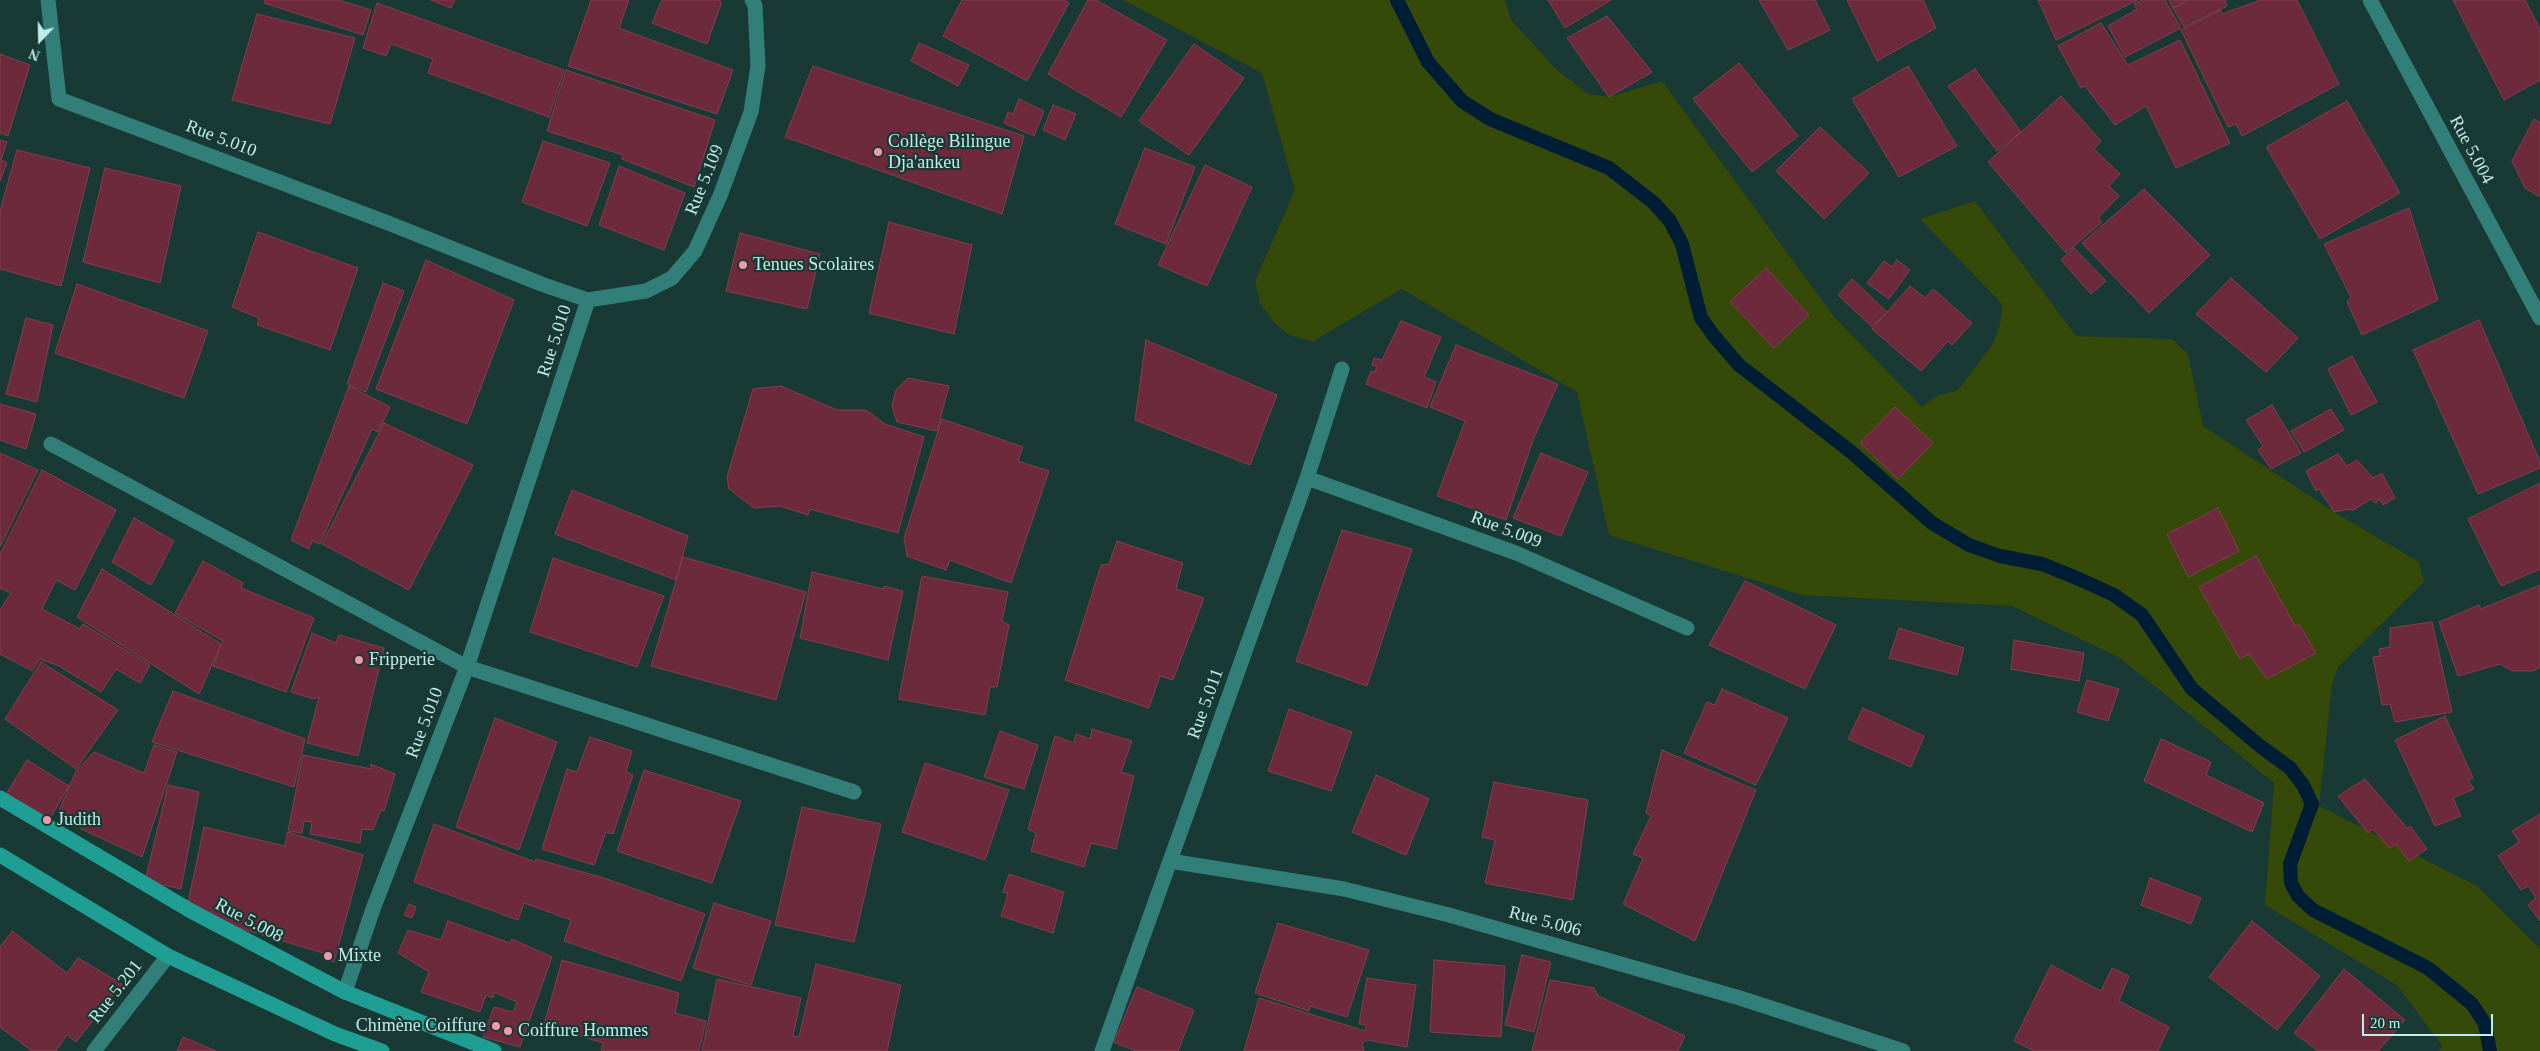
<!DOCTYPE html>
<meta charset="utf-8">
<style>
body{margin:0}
#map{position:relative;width:2540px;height:1051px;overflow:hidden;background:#193935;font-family:"Times New Roman",serif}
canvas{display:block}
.north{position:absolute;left:15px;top:15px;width:50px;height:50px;-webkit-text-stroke:4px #193935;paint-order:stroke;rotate:201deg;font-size:14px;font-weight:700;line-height:20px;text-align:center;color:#bfede7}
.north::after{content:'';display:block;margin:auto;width:18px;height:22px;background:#bfede7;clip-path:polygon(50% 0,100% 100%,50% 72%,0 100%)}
.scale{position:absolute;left:2362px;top:1014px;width:131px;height:22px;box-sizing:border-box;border:2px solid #bfede7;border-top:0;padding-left:6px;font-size:15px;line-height:18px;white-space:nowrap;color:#bfede7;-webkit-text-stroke:4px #193935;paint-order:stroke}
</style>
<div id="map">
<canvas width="2540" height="1051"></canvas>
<div class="north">N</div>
<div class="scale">20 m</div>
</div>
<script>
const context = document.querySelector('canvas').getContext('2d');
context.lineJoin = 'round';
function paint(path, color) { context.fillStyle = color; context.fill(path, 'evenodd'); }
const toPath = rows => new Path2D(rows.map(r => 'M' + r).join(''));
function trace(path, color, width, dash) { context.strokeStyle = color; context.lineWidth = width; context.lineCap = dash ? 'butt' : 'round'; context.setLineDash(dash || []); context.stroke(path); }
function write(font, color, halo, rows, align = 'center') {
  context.font = font + ' "Times New Roman",serif'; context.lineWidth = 4.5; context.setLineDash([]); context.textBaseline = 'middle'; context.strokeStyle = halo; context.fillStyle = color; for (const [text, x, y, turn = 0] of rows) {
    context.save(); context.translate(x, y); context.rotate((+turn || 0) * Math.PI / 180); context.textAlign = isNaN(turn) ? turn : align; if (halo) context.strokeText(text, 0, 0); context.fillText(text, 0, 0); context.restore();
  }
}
paint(toPath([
 [1123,0,1505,0,1511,20,1557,70,1588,94,1609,97,1662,81,1834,317,1922,407,1938,395,1957,391,1993,344,2000,324,2002,304,1920,219,1975,201,2076,336,2172,339,2188,354,2203,426,2334,512,2419,562,2424,582,2338,667,2332,685,2319,806,2477,886,2540,949,2540,1051,2438,1051,2443,1047,2397,985,2265,905,2274,783,2120,658,2012,606,1802,595,1609,535,1577,392,1402,289,1315,340,1315,342,1289,335,1273,321,1260,303,1255,281,1295,190,1262,73]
]), '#354908');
trace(toPath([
 [1397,0,1428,62,1462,101,1490,119,1609,168,1654,203,1670,221,1682,244,1701,318,1714,336,1739,365,1850,451,1932,523,1969,545,2000,556,2042,564,2079,579,2114,595,2142,615,2192,689,2260,746,2290,768,2303,785,2312,804,2290,864,2291,883,2298,896,2313,910,2428,968,2472,1004,2485,1024,2490,1051]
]), '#001d36', 14);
const building = toPath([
 [265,0,339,0,371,10,363,35,264,3,265,0],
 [431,0,455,0,451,8,431,0],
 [591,0,629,0,619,28,733,70,717,114,568,66,591,0],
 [662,0,720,0,721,4,707,44,652,23,662,0],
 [962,0,1064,0,1069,3,1027,81,943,36,962,0],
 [1088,0,1096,0,1167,40,1121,117,1048,74,1088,0],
 [1548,0,1611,0,1565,28,1548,0],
 [1759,0,1815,0,1830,30,1788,50,1759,0],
 [1847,0,1923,0,1936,28,1877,61,1847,0],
 [2038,0,2138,0,2056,40,2038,0],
 [2142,0,2165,0,2181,28,2125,57,2108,26,2137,9,2134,4,2142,0],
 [2169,0,2188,0,2173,8,2169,0],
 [2188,0,2225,0,2227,6,2184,27,2173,8,2188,0],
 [2261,0,2297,0,2339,84,2242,136,2236,124,2228,127,2181,30,2221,10,2222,14,2261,0],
 [2453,0,2525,0,2540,29,2540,80,2504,100,2453,0],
 [377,3,564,70,549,117,428,73,433,59,391,44,386,56,363,48,377,3],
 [257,14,355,38,330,124,232,100,257,14],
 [1607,16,1652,72,1609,97,1567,38,1607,16],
 [2101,23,2128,65,2180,40,2230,143,2176,168,2146,106,2115,125,2085,86,2081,88,2058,46,2101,23],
 [919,43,969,65,958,86,911,61,919,43],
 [1194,44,1244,78,1189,155,1139,121,1194,44],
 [0,54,30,65,8,136,0,133,0,54],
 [1739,63,1798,136,1752,172,1693,99,1739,63],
 [813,66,1024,136,1002,214,785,137,813,66],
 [1908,66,1957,146,1899,177,1852,99,1908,66],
 [1975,69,2021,132,1997,151,1948,86,1975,69],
 [566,70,715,120,694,187,622,159,623,155,547,131,566,70],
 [2061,96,2101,141,2094,149,2120,174,2109,186,2119,196,2098,218,2102,222,2066,253,1988,162,2061,96],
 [1019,99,1044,111,1034,136,1004,123,1008,112,1013,114,1019,99],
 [2347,101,2400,193,2320,239,2266,147,2347,101],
 [1053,105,1076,114,1065,140,1043,130,1053,105],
 [2534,119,2540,123,2540,197,2525,188,2512,161,2534,119],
 [1820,127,1869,173,1824,219,1776,171,1820,127],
 [0,140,7,142,1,160,7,163,0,181,0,140],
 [543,141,610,163,587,226,522,202,543,141],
 [1145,148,1195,167,1166,244,1115,224,1145,148],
 [17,150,90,168,61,286,0,269,0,211,17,150],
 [1205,165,1252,187,1207,286,1158,265,1205,165],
 [619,166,685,193,664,250,599,225,619,166],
 [105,168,181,186,160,283,83,262,105,168],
 [2144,189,2210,255,2149,313,2082,243,2144,189],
 [2409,208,2438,300,2362,335,2347,302,2351,297,2324,244,2409,208],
 [889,222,972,245,954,334,869,313,889,222],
 [258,232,358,268,330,350,257,325,259,318,232,307,258,232],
 [740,233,820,254,807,309,726,291,740,233],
 [2074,248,2106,281,2091,294,2061,260,2074,248],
 [426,260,514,300,467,424,376,389,426,260],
 [1897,260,1910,270,1889,299,1867,283,1884,261,1892,267,1897,260],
 [1766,268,1809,315,1774,348,1730,302,1766,268],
 [2231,278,2298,338,2266,372,2196,314,2231,278],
 [1852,279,1887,312,1872,327,1838,295,1852,279],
 [383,283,404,291,366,392,347,384,383,283],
 [77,284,208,331,184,398,55,353,77,284],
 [1910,286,1925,298,1933,289,1972,323,1952,345,1948,341,1921,371,1872,329,1910,286],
 [26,318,53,325,37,402,6,394,26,318],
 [2479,320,2540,462,2540,468,2478,494,2413,350,2479,320],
 [1401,321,1441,337,1424,377,1436,382,1427,408,1366,384,1371,371,1375,372,1377,367,1372,365,1374,358,1382,360,1401,321],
 [1146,340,1277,395,1250,465,1135,420,1146,340],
 [1456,345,1558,384,1533,440,1506,520,1437,496,1465,421,1430,407,1456,345],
 [2352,356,2377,402,2351,415,2328,369,2352,356],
 [908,378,949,386,937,431,897,422,892,406,896,390,908,378],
 [349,386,390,407,378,432,372,429,320,544,312,541,309,549,291,540,349,386],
 [781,386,837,410,866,410,885,424,924,437,898,533,810,509,808,515,780,506,754,508,729,489,727,477,753,389,781,386],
 [0,404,36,414,26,449,0,440,0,404],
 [2272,405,2301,453,2271,469,2258,450,2263,446,2246,420,2272,405],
 [1895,407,1933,443,1898,479,1860,443,1895,407],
 [2331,409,2344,430,2304,452,2291,431,2331,409],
 [942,419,1023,447,1018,461,1049,471,1011,583,950,560,946,570,907,556,904,538,942,419],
 [384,423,473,465,409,590,322,544,384,423],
 [0,453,38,470,0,547,0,453],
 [1541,453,1588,472,1561,536,1513,518,1541,453],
 [2338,454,2347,466,2357,460,2373,478,2382,473,2395,498,2383,505,2380,499,2376,503,2371,499,2352,511,2350,509,2334,512,2319,489,2316,491,2306,471,2338,454],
 [42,470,116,510,75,590,56,580,42,609,80,629,83,624,150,665,140,683,116,669,101,692,59,666,40,659,32,671,0,654,0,610,11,593,0,588,0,554,42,470],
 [2540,483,2540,569,2501,586,2468,519,2540,483],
 [572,490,688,536,676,580,555,534,572,490],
 [2218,508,2239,551,2188,577,2167,534,2218,508],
 [134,518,174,541,151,585,112,562,134,518],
 [1342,530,1412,549,1367,686,1296,661,1342,530],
 [1117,541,1183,563,1176,589,1204,598,1173,680,1160,676,1149,708,1065,680,1101,565,1109,564,1117,541],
 [2256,556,2295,626,2299,624,2316,653,2267,679,2249,654,2240,659,2199,587,2256,556],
 [683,557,806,592,776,700,651,666,683,557],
 [553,558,664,596,637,667,530,632,553,558],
 [203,561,243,583,241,588,314,618,286,692,213,666,223,641,175,613,203,561],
 [102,569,221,644,199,694,77,617,102,569],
 [812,572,883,589,884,586,903,591,888,660,800,638,812,572],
 [922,576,1008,592,1002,621,1009,625,997,687,990,687,985,715,899,699,922,576],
 [1745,581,1836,625,1805,689,1709,645,1745,581],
 [2540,585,2540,667,2533,671,2512,671,2500,664,2458,676,2439,622,2479,605,2481,609,2540,585],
 [2432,622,2452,712,2395,722,2390,704,2382,705,2373,657,2380,656,2379,649,2390,647,2390,628,2432,622],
 [1899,628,1964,648,1957,675,1889,658,1899,628],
 [312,633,336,643,339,635,384,648,358,756,307,743,319,697,314,699,291,692,312,633],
 [2014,640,2084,653,2079,681,2011,669,2014,640],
 [41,662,118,710,76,769,5,719,41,662],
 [2087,680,2119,689,2108,721,2077,712,2087,680],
 [1722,689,1788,718,1756,785,1684,753,1707,702,1715,705,1722,689],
 [173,691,305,739,294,787,152,742,173,691],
 [1863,708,1924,736,1911,767,1848,739,1863,708],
 [1289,709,1352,732,1331,791,1268,771,1289,709],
 [2445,716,2473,778,2468,780,2474,789,2453,798,2461,816,2435,826,2395,740,2445,716],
 [495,718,557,742,519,850,456,827,495,718],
 [1092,729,1132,741,1121,772,1134,776,1116,849,1091,843,1084,867,1031,851,1036,833,1028,829,1055,736,1074,743,1076,734,1090,739,1092,729],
 [1000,731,1038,745,1024,789,984,777,1000,731],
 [590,737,632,751,626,772,633,775,613,834,606,832,594,865,542,849,567,769,577,772,590,737],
 [2161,739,2211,762,2206,775,2264,803,2252,832,2144,781,2161,739],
 [154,745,177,752,142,857,81,829,83,822,59,811,76,771,94,752,144,773,154,745],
 [1662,750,1756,790,1695,941,1623,904,1643,858,1633,854,1651,816,1646,813,1662,750],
 [303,755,371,769,371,764,395,774,384,811,381,810,373,830,362,829,360,843,310,834,312,822,304,821,302,833,288,831,303,755],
 [27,760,69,786,44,829,2,801,27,760],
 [925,763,1009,790,985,860,902,832,925,763],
 [644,770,741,801,712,883,617,851,644,770],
 [1376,775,1429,799,1406,855,1352,832,1376,775],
 [2365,779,2407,828,2410,826,2427,849,2409,861,2396,844,2389,848,2373,829,2368,833,2338,796,2365,779],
 [1494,782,1588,800,1573,900,1485,883,1495,840,1482,837,1494,782],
 [168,785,199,792,181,889,145,881,168,785],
 [802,807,881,824,854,942,775,925,802,807],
 [2540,814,2540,921,2528,905,2536,898,2528,886,2521,890,2498,856,2519,842,2512,831,2540,814],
 [434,824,535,862,536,859,604,878,705,914,681,981,564,941,571,920,524,903,518,920,414,882,434,824],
 [204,827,285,846,287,832,363,855,334,962,322,957,323,953,186,912,204,827],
 [1009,874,1064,892,1053,933,1001,916,1008,894,1003,892,1009,874],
 [2150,878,2201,898,2191,924,2141,905,2150,878],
 [714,903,771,921,751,985,693,968,714,903],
 [409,904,416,907,412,918,404,915,409,904],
 [448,921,510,943,512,939,552,957,520,1047,483,1037,494,1007,513,1012,517,1002,494,992,493,998,486,995,480,1012,421,992,429,972,398,953,408,930,441,940,448,921],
 [2252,921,2320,976,2277,1030,2209,977,2252,921],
 [1278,923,1369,950,1347,1017,1310,1006,1309,1011,1255,993,1278,923],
 [12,931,67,973,78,958,122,984,76,1042,67,1035,56,1051,32,1051,0,1027,0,947,12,931],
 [1522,955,1551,962,1534,1032,1505,1025,1522,955],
 [562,960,679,993,675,1013,706,1021,699,1051,606,1051,601,1050,603,1043,544,1025,562,960],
 [1434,960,1505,966,1501,1037,1430,1032,1434,960],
 [816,964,901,985,887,1051,702,1051,717,979,801,998,793,1036,799,1037,816,964],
 [2051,965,2101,991,2112,968,2129,976,2119,1001,2169,1027,2158,1051,2034,1051,2014,1041,2051,965],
 [2344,969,2405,1020,2378,1051,2318,1051,2294,1033,2344,969],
 [1367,978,1416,985,1407,1047,1367,1040,1362,1043,1364,1051,1244,1051,1259,998,1365,1031,1366,1025,1359,1024,1367,978],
 [1550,980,1594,988,1598,996,1685,1036,1678,1051,1532,1051,1550,980],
 [1137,987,1194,1010,1178,1051,1136,1051,1114,1042,1137,987],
 [183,1037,216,1051,177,1051,183,1037]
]);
paint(building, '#6d2a3c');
trace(building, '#843e4f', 1);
trace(toPath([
 [48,0,59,99,383,221,544,285,588,300,467,667,373,909,345,992],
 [2370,0,2540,318],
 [588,300,646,291,672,278,695,251,720,196,751,112,758,66,755,5,752,0],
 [51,444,467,667,854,792],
 [1307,478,1516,553,1687,628],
 [1170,861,1344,889,1449,915,1740,998,1903,1051],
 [94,1051,168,956],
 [1102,1051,1307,478,1342,369]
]), '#317f78', 15);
trace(toPath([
 [0,798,191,911,345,992,494,1051],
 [0,855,168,956,335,1034,382,1051]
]), '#1f9e94', 15);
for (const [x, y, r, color] of [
 [878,152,5,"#f29aac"],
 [743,265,5,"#f29aac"],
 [359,660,5,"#f29aac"],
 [47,820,5,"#f29aac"],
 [328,956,5,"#f29aac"],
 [496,1026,5,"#f29aac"],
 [508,1031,5,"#f29aac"]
]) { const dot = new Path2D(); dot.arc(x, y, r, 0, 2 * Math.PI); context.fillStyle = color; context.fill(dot); trace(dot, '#193935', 2); }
write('18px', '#bfede7', '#193935', [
 ["Rue 5.010",221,139,21],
 ["Rue 5.004",2471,150,62],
 ["Rue 5.109",705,180,-68],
 ["Rue 5.010",555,341,-72],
 ["Rue 5.009",1506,530,21],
 ["Rue 5.011",1206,704,-70],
 ["Rue 5.010",425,723,-69],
 ["Rue 5.008",249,921,28],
 ["Rue 5.006",1545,922,15],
 ["Rue 5.201",116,992,-52]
]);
write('18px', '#bfede7', '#193935', [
 ["Collège Bilingue",888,142],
 ["Dja'ankeu",888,163],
 ["Tenues Scolaires",753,265],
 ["Fripperie",369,660],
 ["Judith",57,820],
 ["Mixte",338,956],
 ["Chimène Coiffure",486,1026,"right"],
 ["Coiffure Hommes",518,1031]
], 'left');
</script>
